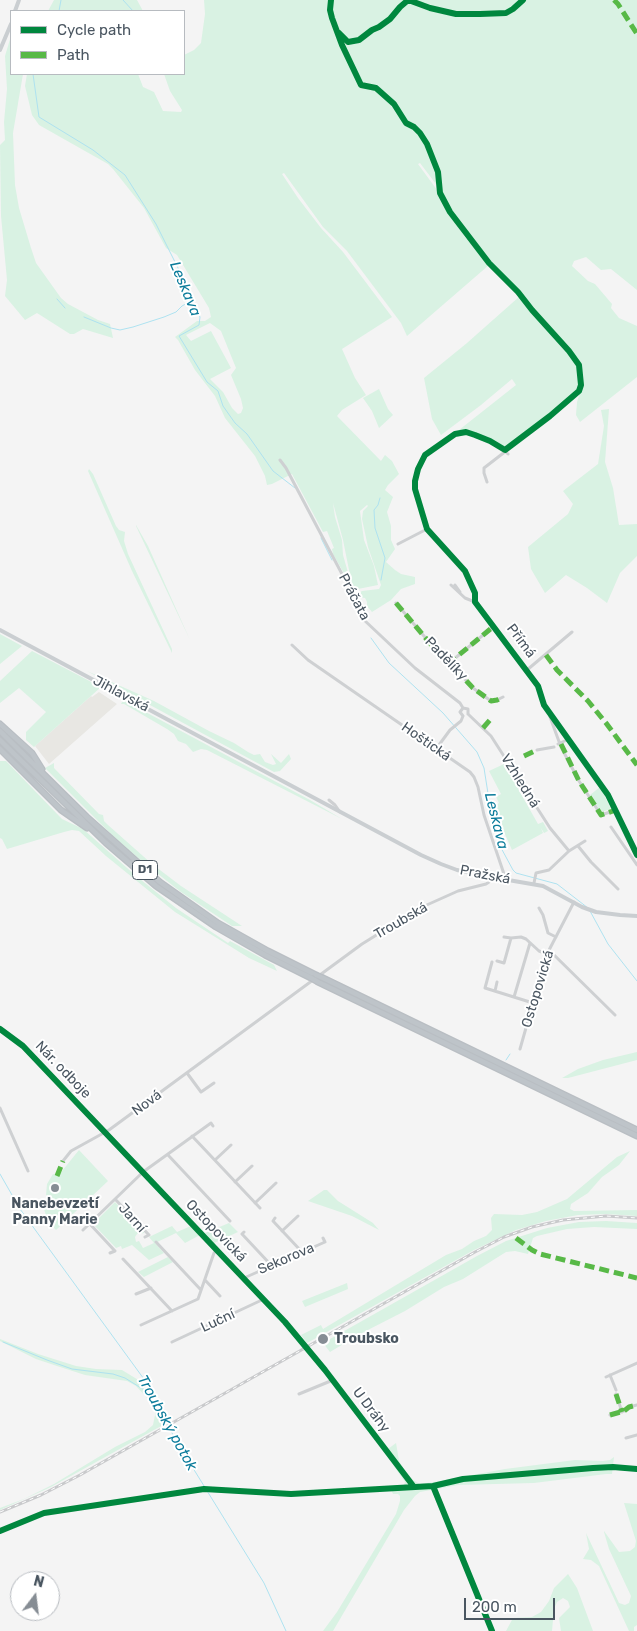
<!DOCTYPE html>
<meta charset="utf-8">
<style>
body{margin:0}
#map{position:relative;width:637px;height:1631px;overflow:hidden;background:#f4f4f4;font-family:Rubik,sans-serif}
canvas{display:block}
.legend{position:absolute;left:10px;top:10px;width:175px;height:65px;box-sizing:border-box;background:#fff;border:1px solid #b7bbc0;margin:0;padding:6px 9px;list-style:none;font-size:15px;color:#4a5661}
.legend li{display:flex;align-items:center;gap:10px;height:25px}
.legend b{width:25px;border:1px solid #b7bbc0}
.north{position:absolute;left:10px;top:1571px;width:50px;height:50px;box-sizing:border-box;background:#fff;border:1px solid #b7bbc0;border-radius:50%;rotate:15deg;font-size:14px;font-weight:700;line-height:20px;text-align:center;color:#4a5661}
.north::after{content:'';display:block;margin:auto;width:18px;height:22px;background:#868d94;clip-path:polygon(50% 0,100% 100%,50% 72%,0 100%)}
.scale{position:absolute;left:464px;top:1598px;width:91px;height:22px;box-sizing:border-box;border:2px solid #4a5661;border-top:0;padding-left:6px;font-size:15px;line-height:18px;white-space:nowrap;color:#4a5661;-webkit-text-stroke:4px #fff;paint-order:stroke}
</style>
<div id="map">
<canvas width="637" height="1631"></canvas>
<ul class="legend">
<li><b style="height:6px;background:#00873e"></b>Cycle path</li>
<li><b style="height:6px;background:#58b947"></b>Path</li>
</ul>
<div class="north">N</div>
<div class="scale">200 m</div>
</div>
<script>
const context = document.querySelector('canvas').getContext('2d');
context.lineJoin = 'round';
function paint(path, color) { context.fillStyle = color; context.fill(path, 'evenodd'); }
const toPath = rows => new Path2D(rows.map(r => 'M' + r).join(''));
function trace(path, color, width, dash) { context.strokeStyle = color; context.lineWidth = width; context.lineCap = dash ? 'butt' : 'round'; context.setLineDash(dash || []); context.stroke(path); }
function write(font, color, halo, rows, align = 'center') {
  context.font = font + ' Rubik,sans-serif'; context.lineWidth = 4; context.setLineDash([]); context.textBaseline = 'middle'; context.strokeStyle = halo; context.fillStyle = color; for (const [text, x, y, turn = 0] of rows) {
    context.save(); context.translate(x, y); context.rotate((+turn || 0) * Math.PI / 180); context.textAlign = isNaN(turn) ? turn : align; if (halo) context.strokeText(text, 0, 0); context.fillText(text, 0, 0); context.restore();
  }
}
paint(toPath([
 [99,692,117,704,49,764,35,746,91,696,92,697]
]), '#e8e7e3');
paint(toPath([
 [54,0,137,0,143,11,48,11],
 [204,0,637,0,637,290,611,269,601,270,586,257,574,261,572,266,588,281,595,284,612,304,611,308,619,318,637,326,637,377,580,422,576,415,577,402,582,386,580,369,577,360,515,288,477,246,451,211,442,192,420,163,418,164,440,194,449,213,465,237,489,265,407,336,401,323,347,251,323,227,284,173,282,174,298,198,321,228,343,252,392,317,342,349,355,378,366,395,342,410,337,416,381,461,385,455,392,461,399,474,388,485,385,490,393,497,387,512,391,526,391,540,395,549,386,562,395,570,401,574,415,577,415,584,401,589,391,600,372,612,367,606,367,602,365,598,358,597,357,594,362,591,379,589,381,585,368,547,362,519,363,511,368,506,367,505,360,511,364,540,374,566,378,585,353,590,343,540,333,503,335,517,342,540,343,555,349,576,346,577,333,554,332,549,334,548,327,531,323,532,292,474,272,484,267,485,265,476,255,456,225,418,215,396,195,370,178,340,175,337,197,321,205,321,211,317,209,308,177,255,166,248,144,208,113,169,108,164,39,125,32,115,25,86,27,74,138,74,143,87,154,92,163,111,181,112,182,110,170,91,164,74,184,74,184,55,194,50,201,43,205,14],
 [210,323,221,331,236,368,231,375,241,399,243,408,241,413,238,414,232,408,223,392,210,379,231,368,211,331,191,341,186,335],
 [11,36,11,74,23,74,13,133,15,185,19,208,31,248,36,263,61,298,68,304,98,320,110,324,113,338,83,329,74,334,70,334,37,313,25,320,5,296,7,280,1,216,0,145,5,140,4,122,7,89,5,56],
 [520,296,530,310,569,351,576,361,580,385,579,390,550,415,505,448,488,437,459,430,516,385,512,379,481,405,441,435,432,419,424,378,467,343],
 [379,389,388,409,393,415,379,428,372,411,363,398],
 [609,409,605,462,613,488,619,525,637,524,637,556,620,573,607,603,587,588,566,575,545,593,531,569,528,547,568,514,573,504,563,491,598,464,604,426,601,410],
 [89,469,93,474,116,526,119,530,125,532,124,541,128,554,172,649,172,653,132,571,88,471],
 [136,525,148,546,190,640,136,526],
 [0,634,22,646,0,664],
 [32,651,101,687,34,747,26,740,26,732,46,712,19,688,0,703,0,681],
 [87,671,154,701,209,731,234,743,248,752,254,755,260,754,265,762,273,765,276,764,271,754,281,763,289,754,291,759,280,771,274,772],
 [123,700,310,800,342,819,207,750,201,749,193,752,186,744,178,741,174,734,167,729,124,704,121,704],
 [0,761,6,761,62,819,83,829,135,875,176,908,228,943,230,941,274,965,277,971,249,958,175,912,106,856,79,831,72,830,64,832,7,849,2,839,0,838],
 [54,763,54,768,99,814,103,815,104,821,108,825,152,864,181,886,242,926,232,926,181,892,144,863,115,838,45,768],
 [504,764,538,824,543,822,548,831,544,833,541,828,543,833,512,850,493,807,499,803,496,797,501,794,489,771],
 [600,787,611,809,601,812,590,795],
 [637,1052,637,1060,568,1078,562,1078,578,1069,603,1060],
 [79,1150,108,1181,56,1230,48,1222,44,1209,55,1202,46,1195,47,1184,53,1174,58,1176],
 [630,1151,619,1165,602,1177,588,1193,571,1204,570,1209,574,1211,637,1210,637,1216,606,1214,578,1215,546,1221,516,1230,474,1250,307,1343,301,1335,321,1325,323,1329,446,1255,462,1249,474,1241,486,1236,492,1230,491,1218,494,1214,522,1215,537,1212,567,1199,617,1157],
 [324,1190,327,1190,338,1201,373,1223,379,1230,352,1216,308,1201],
 [115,1202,144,1232,144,1233,137,1234,135,1237,136,1242,139,1241,143,1248,154,1243,149,1237,172,1226,177,1232,191,1226,200,1235,185,1243,176,1233,155,1243,164,1253,149,1260,132,1245,122,1249,121,1246,116,1248,94,1225,95,1222],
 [606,1221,637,1223,637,1229,594,1227,567,1229,537,1236,533,1238,528,1254,515,1251,506,1252,463,1279,444,1287,405,1311,360,1334,330,1352,323,1343,477,1256,506,1241,547,1228,579,1222],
 [229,1223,238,1232,214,1243,205,1233],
 [168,1257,173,1262,144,1277,138,1272],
 [347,1283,348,1289,305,1307,302,1301],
 [0,1339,38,1354,76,1366,96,1369,122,1370,140,1381,142,1378,153,1399,163,1425,51,1487,0,1510,0,1508,24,1499,54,1484,115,1447,145,1432,153,1425,155,1415,155,1410,149,1400,136,1386,127,1381,85,1375,57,1366,36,1359,0,1341],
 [396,1443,399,1461,404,1469,413,1480,420,1484,434,1482,505,1469,575,1460,603,1461,610,1460,614,1457,612,1474,606,1474,534,1483,458,1485,437,1489,436,1491,431,1490,420,1492,415,1496,404,1510,333,1631,323,1631,337,1612,396,1514,400,1501,400,1496,398,1494,393,1494,389,1486,404,1485,405,1482,384,1452],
 [624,1503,637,1504,637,1625,634,1627,634,1631,629,1631,599,1566,591,1560,583,1559,589,1549,586,1533,619,1603,625,1605,629,1603,631,1596,609,1549,604,1532,604,1531,619,1552,630,1551,635,1547,636,1541],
 [568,1574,577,1588,593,1631,561,1631,559,1618,570,1607,568,1601,563,1598,557,1602,554,1609,552,1631,506,1631,513,1618,532,1617,541,1612,549,1601,554,1588]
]), '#d9f2e3');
trace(toPath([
 [123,0,133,11],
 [59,11,61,0],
 [33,74,39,117,93,150,125,175,156,224,179,270,200,317,199,325,179,336,207,382,218,391,223,406,235,423,247,434,273,471,295,488],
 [57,299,65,308],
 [84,317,111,328,120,330,133,327,164,317,176,312,182,306,191,301],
 [380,498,378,505,374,510,375,528,385,558,381,580],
 [321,538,332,560],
 [371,638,389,663,443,713,477,752,484,768,492,819,500,846,513,870,516,873,557,884,588,908],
 [590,911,608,944,637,981],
 [506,1060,510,1054],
 [0,1174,20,1209,149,1386,175,1439,264,1583,286,1631],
 [3,1342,47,1360,72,1369,113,1374,125,1378,154,1396]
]), '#aee2f0', 1);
const highway = toPath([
 [0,724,32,753,42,769],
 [0,731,87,817,160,882,218,923,268,951,316,975],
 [0,740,106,843,156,886,216,927,265,955,311,978],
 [0,749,61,810,87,828],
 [323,978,637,1130],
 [318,982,637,1136]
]);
trace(highway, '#b9bec3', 7);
trace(toPath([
 [280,460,286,468,352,593,363,619,415,668,460,703,463,708],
 [487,482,484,473,484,468,506,451],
 [398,544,427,529],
 [451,585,465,598,475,602,538,686,544,705,608,795,637,855],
 [455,585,460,592],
 [475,602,475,593,465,571,427,529,415,489,415,481,418,469,425,455,455,434,466,432,483,437,497,444,508,454],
 [396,603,446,662,459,673,473,688,491,701,497,700,503,697],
 [292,645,308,660,470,772,474,777,478,787,484,815,504,874,503,879],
 [448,664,494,626],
 [527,670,572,632],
 [468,714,491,736,550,828,569,851],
 [463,716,460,712,463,708,468,709,468,714],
 [550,717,561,747,579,781,601,815,616,810],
 [558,744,569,739],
 [436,749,450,730,461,721,463,716],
 [537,750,554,747],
 [329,800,335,805,340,812],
 [611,827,637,865],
 [578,846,591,862,618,889],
 [534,883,536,873,549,870,569,851,585,841],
 [539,908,543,915,548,933,556,937],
 [504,937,511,938,521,937,526,939,539,951,547,954],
 [549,950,615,1015],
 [497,961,504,963,511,938],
 [492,962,485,988,533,1003],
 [495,991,497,982],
 [514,997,530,943],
 [0,1029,23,1046,285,1322,325,1370,414,1487],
 [520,1049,547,954,574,902],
 [187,1073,201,1092,214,1083],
 [0,1108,28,1171],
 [192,1136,260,1208],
 [168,1155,230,1221],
 [215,1160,231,1145],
 [63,1161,71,1151,109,1130,362,944,420,908,458,891,486,884,489,882,491,877],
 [235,1182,252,1166],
 [115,1199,149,1235,145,1237],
 [255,1203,276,1183],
 [275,1218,273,1221,302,1252],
 [89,1223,115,1251,110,1253],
 [83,1230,143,1172,211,1123,213,1126],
 [282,1231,298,1216],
 [244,1232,242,1234,271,1265],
 [156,1242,201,1290],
 [123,1259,172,1311],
 [244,1278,325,1242,323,1238],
 [205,1280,220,1296],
 [136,1294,151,1288],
 [141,1325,198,1299,214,1253,217,1250],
 [172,1342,264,1299],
 [610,1375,616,1390],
 [606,1377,637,1363],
 [299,1394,333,1380],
 [616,1394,622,1412],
 [610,1415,624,1411,629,1407,637,1405],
 [626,1438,637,1435],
 [0,1531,44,1513,204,1489,291,1494,433,1486,463,1479,593,1468,613,1467,637,1469]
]), '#ced0d2', 3);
trace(toPath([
 [15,11,19,0],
 [0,50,11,24],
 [0,630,421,855,441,864,457,870,485,876,543,886,582,907,596,912,620,915,637,916]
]), '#caced1', 4);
trace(highway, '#bec4c9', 4.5);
const rail = toPath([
 [0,1512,41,1495,80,1475,475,1252,504,1237,532,1227,563,1220,606,1216,637,1218]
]);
trace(rail, '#c9cacc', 3);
trace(rail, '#fff', 1, [4]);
const highwayBridge = toPath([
 [316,975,323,978],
 [311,978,318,982]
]);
trace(highwayBridge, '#b9bec3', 7, []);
trace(highwayBridge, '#bec4c9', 4.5);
trace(toPath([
 [614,0,618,4,637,34],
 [396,603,446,662,459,673,473,688,491,701,497,700,503,697],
 [546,655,557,670,588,701,606,723,637,765],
 [448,664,494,626],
 [483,728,490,720],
 [561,744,579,781,601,815,616,810],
 [524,756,537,750],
 [57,1176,63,1161],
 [516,1238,532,1250,540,1254,637,1278],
 [616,1394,622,1412],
 [610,1415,624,1411,629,1407,637,1405]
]), '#58b947', 5, [10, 5]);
trace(toPath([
 [331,0,330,10,332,18,342,45,361,85,376,88,394,104,406,123,414,127,420,133,427,144,438,172,440,193,450,212,489,263,518,292,532,310,569,351,579,365,581,385,579,391,550,416,505,450,490,441,475,435,466,432,455,434,425,455,418,469,415,481,415,489,427,529,465,571,475,593,475,602,538,686,544,705,608,795,637,855],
 [339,33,348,42,359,40,372,30,379,27,390,19,400,7,407,1,411,1,430,8,456,14,480,14,506,13,513,9,523,0],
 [0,1029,23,1046,285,1322,325,1370,414,1487],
 [433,1486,492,1631],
 [0,1531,44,1513,204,1489,291,1494,433,1486,463,1479,593,1468,613,1467,637,1469]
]), '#00873e', 6);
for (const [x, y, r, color] of [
 [55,1188,5,"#868d94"],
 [323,1339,6,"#868d94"]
]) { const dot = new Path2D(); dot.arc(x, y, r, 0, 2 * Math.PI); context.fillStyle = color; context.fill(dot); trace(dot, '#fff', 2); }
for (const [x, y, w] of [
 [145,870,25]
]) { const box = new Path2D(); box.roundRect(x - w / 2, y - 9.5, w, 19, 4); context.fillStyle = '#fff'; context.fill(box); trace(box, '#4a5661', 1); }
write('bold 12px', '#4a5661', null, [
 ["D1",145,870]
]);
write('14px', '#4a5661', '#fff', [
 ["Práčata",354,597,62],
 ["Přímá",521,641,53],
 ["Padělíky",446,659,46],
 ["Jihlavská",121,694,28],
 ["Hoštická",426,742,35],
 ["Vzhledná",520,781,58],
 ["Pražská",485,875,11],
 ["Troubská",401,921,-30],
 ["Ostopovická",538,989,-73],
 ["Nár. odboje",63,1070,46],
 ["Nová",147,1103,-36],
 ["Jarní",132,1218,48],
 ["Ostopovická",216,1231,46],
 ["Sekorova",286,1259,-23],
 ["Luční",218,1321,-25],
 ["U Dráhy",371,1410,53]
]);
write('bold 14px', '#4a5661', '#fff', [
 ["Nanebevzetí",55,1204],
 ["Panny Marie",55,1220],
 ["Troubsko",334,1339,"left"]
]);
write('italic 15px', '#0c7c9b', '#fff', [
 ["Leskava",185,289,67],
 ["Leskava",496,821,76],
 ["Troubský potok",167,1423,61]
]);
</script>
